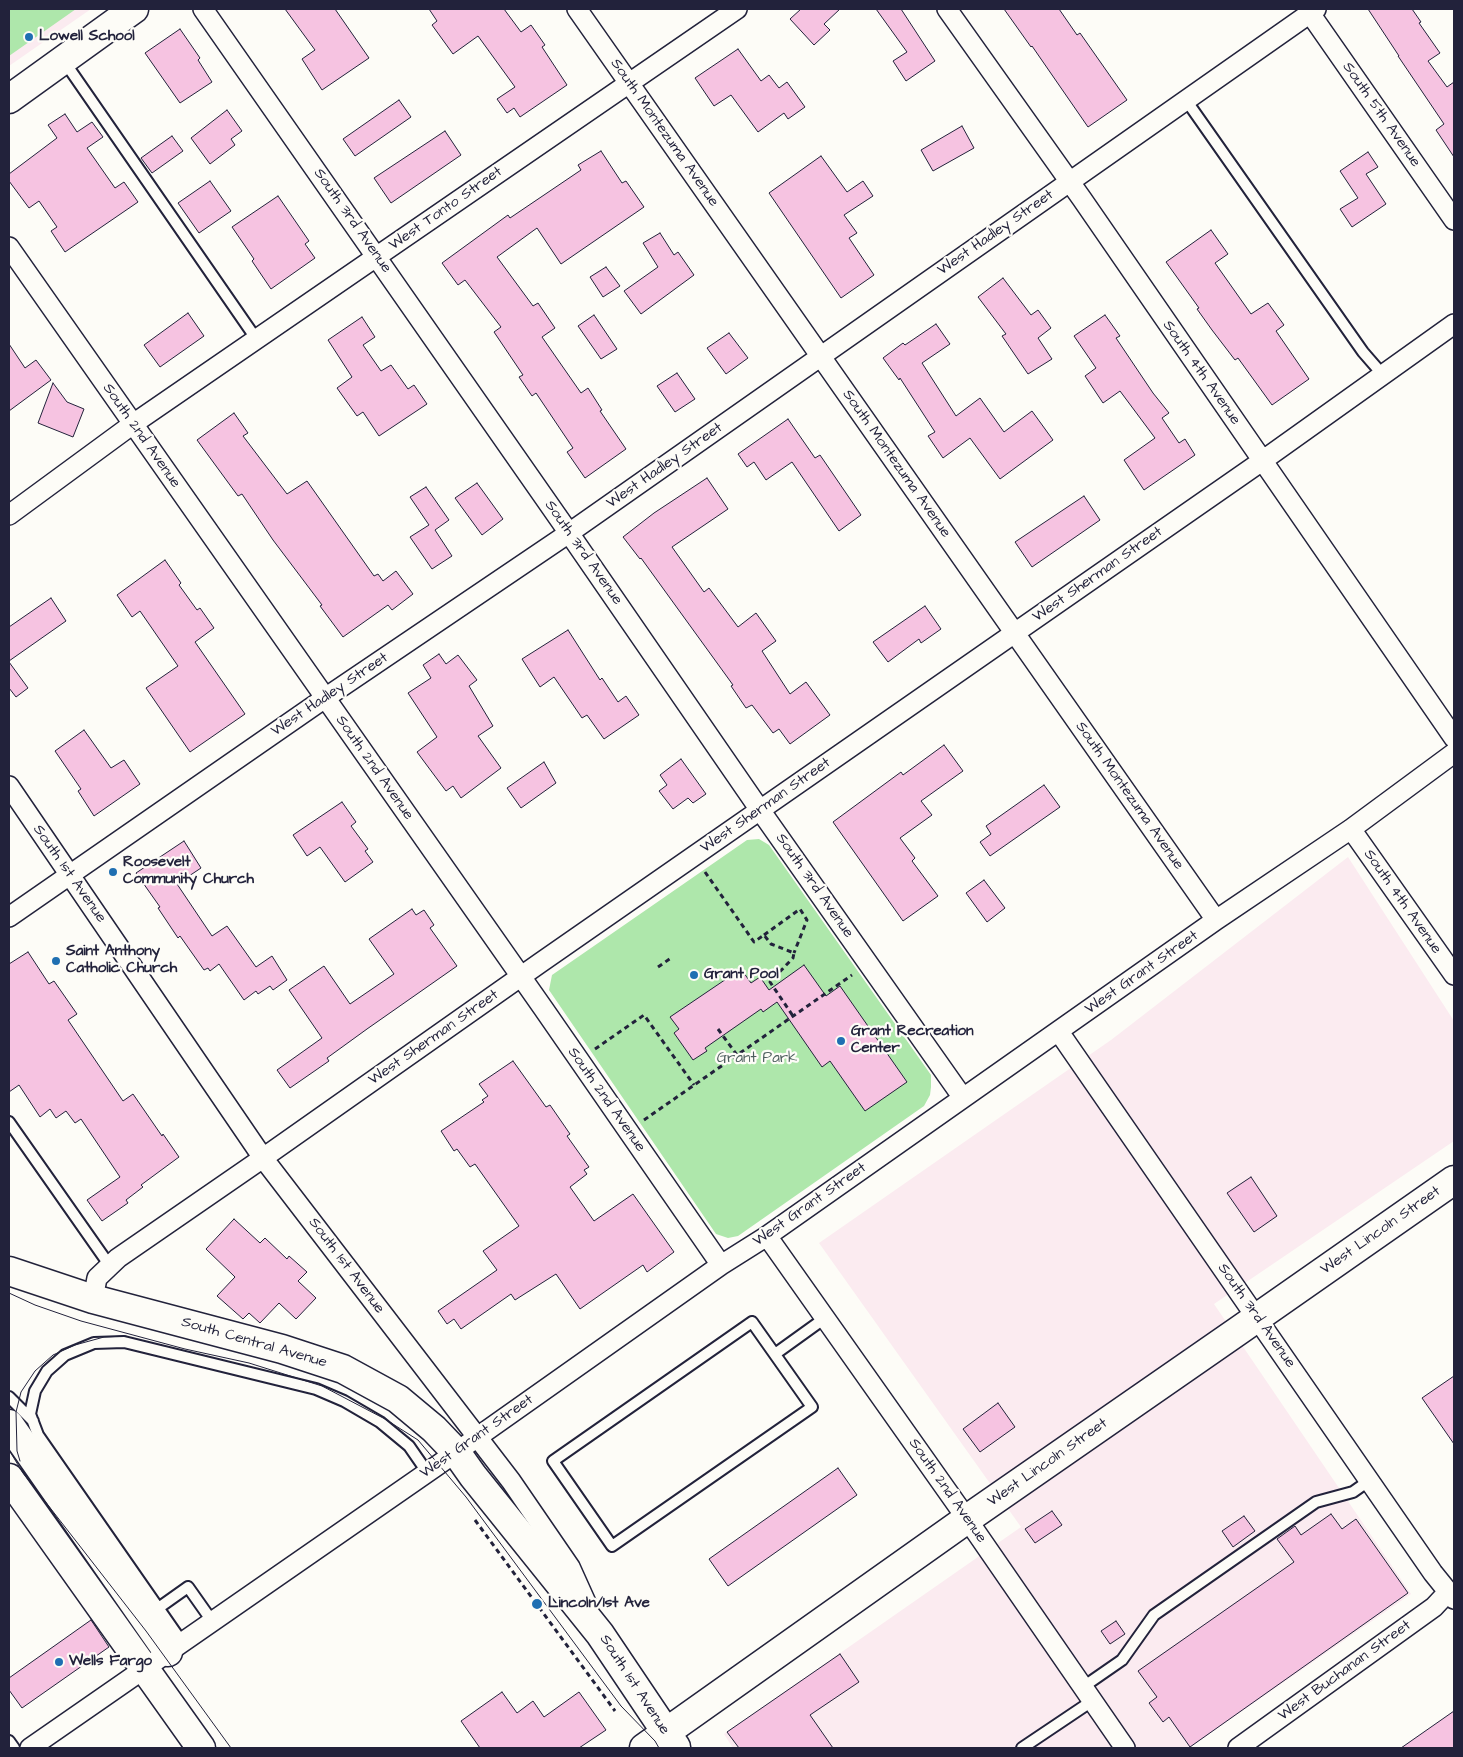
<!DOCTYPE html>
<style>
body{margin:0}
#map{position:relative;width:1463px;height:1757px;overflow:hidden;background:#fdfcf7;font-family:"Architects Daughter",sans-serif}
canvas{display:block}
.frame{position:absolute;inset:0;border:10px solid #22223b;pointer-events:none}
</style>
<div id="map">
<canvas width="1463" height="1757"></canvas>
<div class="frame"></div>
</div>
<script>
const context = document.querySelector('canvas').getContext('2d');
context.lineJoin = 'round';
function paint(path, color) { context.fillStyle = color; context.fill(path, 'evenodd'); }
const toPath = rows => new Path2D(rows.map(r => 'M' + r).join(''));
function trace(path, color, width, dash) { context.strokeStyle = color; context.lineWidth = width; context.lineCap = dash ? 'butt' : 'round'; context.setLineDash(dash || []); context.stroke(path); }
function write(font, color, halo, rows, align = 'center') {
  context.font = font + ' "Architects Daughter",sans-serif'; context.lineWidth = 4.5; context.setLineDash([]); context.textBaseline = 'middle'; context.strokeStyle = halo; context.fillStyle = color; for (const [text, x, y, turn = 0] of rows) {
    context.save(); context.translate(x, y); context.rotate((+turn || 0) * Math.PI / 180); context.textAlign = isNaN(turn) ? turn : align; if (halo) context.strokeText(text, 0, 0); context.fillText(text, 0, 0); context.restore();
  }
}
paint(toPath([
 [9,9,91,9,9,66],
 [1348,857,1454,1021,1454,1141,1214,1304,1411,1594,1189,1748,733,1748,724,1734,1021,1527,819,1243,1111,1040]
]), '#fbebf0');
paint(toPath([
 [9,9,35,10,76,9,9,56],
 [759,839,769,845,931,1075,931,1087,930,1095,924,1106,738,1236,728,1238,716,1234,549,990,552,975,747,840]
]), '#aee7ab');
const building = toPath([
 [285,9,335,9,369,58,322,90,302,59,315,50,285,9],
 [429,9,504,9,521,32,531,25,545,45,542,47,567,85,520,117,514,108,507,113,497,99,515,87,478,36,453,54,432,25,437,21,429,9],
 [801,9,840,9,824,24,830,30,814,45,790,19,801,9],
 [876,9,901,9,935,61,906,81,893,61,907,52,876,9],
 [1004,9,1059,9,1077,35,1080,33,1127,100,1088,127,1032,46,1031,47,1004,9],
 [1368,9,1412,9,1421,22,1419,23,1440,53,1428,61,1447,87,1454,82,1454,157,1436,130,1444,124,1398,56,1399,56,1368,9],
 [180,29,200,58,198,60,212,82,180,103,145,53,180,29],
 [738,49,761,81,769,75,779,88,787,82,805,107,788,119,784,113,758,132,731,95,714,106,695,78,738,49],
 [399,100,411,117,355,156,343,139,399,100],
 [227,110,242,131,231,139,235,145,210,164,191,138,227,110],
 [65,114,77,132,92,122,103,137,87,148,115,188,124,182,138,202,65,252,51,231,57,227,39,201,29,208,9,181,9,174,57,138,48,125,65,114],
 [962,126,974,148,933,171,921,150,962,126],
 [445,131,461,155,391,203,374,178,445,131],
 [172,136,183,151,152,173,141,158,172,136],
 [601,151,622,183,626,181,644,207,561,264,537,228,497,257,533,306,538,303,555,328,542,337,581,393,588,388,602,410,600,411,626,449,585,478,567,452,573,448,536,393,532,396,519,377,523,375,494,332,501,327,465,280,458,285,442,263,508,215,510,218,581,170,578,165,601,151],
 [1368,152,1378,167,1366,174,1386,204,1352,227,1340,209,1358,198,1340,171,1368,152],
 [821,156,847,192,863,181,873,196,844,215,857,233,849,238,874,275,841,298,769,193,821,156],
 [210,181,231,211,199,233,178,203,210,181],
 [278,196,309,241,305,244,315,258,271,289,252,261,254,259,232,227,278,196],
 [1211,230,1228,254,1215,263,1251,314,1268,303,1284,325,1276,331,1309,379,1272,405,1238,358,1235,360,1212,330,1197,309,1199,308,1166,262,1211,230],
 [660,233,674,255,678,252,694,275,641,314,624,291,658,267,643,243,660,233],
 [606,267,620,286,603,297,590,277,606,267],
 [1003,278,1031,315,1038,310,1051,328,1038,338,1052,359,1028,374,1002,336,1006,334,978,297,1003,278],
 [188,313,204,336,160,367,144,345,188,313],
 [594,315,617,349,601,359,578,326,594,315],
 [1105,315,1120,336,1116,338,1153,393,1169,413,1162,418,1179,443,1185,439,1195,455,1144,490,1124,460,1155,438,1120,391,1103,403,1085,376,1096,368,1074,336,1105,315],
 [362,317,375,337,363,345,381,371,391,365,408,389,414,385,427,404,379,436,363,412,357,416,337,388,352,377,328,340,362,317],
 [936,324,950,344,922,363,956,416,980,398,1004,432,1032,411,1053,440,1000,479,970,438,943,458,928,436,935,432,900,378,899,380,883,358,903,343,905,345,936,324],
 [729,333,748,358,726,374,707,348,729,333],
 [9,344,25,368,36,360,51,380,9,411,9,344],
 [677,373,695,399,675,412,657,386,677,373],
 [53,383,67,402,84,409,73,437,38,423,53,383],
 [234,413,248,433,243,436,287,494,307,481,374,576,378,574,383,581,396,571,413,594,392,610,388,605,343,637,320,606,322,605,273,540,242,494,238,496,197,440,234,413],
 [788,419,815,458,820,455,861,515,839,531,792,462,766,480,754,462,747,467,738,454,788,419],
 [707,478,728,509,672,547,704,592,709,588,738,627,756,613,776,641,762,651,790,694,806,682,830,715,790,744,779,729,773,733,752,705,746,708,731,686,733,685,641,558,640,559,623,537,654,513,707,478],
 [477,483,503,519,482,535,455,498,477,483],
 [426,487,449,520,435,530,452,556,432,569,410,537,429,525,410,497,426,487],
 [1084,496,1100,520,1032,567,1015,542,1084,496],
 [165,560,181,583,179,585,197,610,200,608,214,628,195,642,245,714,190,752,146,688,178,666,140,611,132,617,117,595,165,560],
 [51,598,66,621,9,661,9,627,51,598],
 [925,606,941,629,921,643,919,639,888,662,873,642,925,606],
 [568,630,600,680,602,678,618,702,626,696,639,715,604,739,587,715,582,718,554,677,540,687,522,659,568,630],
 [439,654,446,664,458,655,477,680,469,686,493,726,478,736,501,768,461,798,453,786,446,791,417,752,437,737,408,693,431,678,423,665,439,654],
 [9,662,28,688,16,697,9,688,9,662],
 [84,730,111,768,124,760,140,784,94,816,78,791,81,789,55,751,84,730],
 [944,745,963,771,921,801,932,815,900,838,915,858,912,861,938,896,903,921,833,822,901,772,903,775,944,745],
 [681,759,706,794,693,803,688,798,673,809,659,791,667,785,660,775,681,759],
 [544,762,556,783,521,808,507,788,544,762],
 [1044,785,1060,807,990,856,980,842,991,834,986,826,1044,785],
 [342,802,356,822,351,826,368,849,365,851,373,862,345,882,320,847,307,856,293,835,342,802],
 [184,841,201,868,177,884,212,936,227,926,256,967,272,956,287,980,273,990,270,986,258,994,256,991,244,1000,219,964,210,971,208,968,204,970,180,936,178,938,158,908,160,907,136,873,184,841],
 [984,880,1005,908,987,922,966,893,984,880],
 [412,909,416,915,424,910,434,925,430,928,457,966,367,1029,327,1058,329,1061,290,1088,277,1070,322,1038,289,990,324,966,350,1004,394,974,369,939,412,909],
 [28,952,49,984,54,981,77,1014,68,1020,123,1101,133,1094,162,1136,163,1134,179,1157,141,1185,143,1187,126,1200,128,1203,102,1221,87,1200,120,1177,81,1119,75,1123,66,1111,56,1118,50,1109,40,1117,19,1085,9,1092,9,964,28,952],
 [804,965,826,996,840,986,907,1082,865,1111,830,1061,822,1067,777,1002,763,1012,761,1009,705,1048,707,1051,693,1060,674,1033,679,1029,670,1017,741,969,751,983,760,977,769,990,804,965],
 [513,1061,546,1107,550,1105,570,1134,567,1136,589,1167,584,1170,587,1174,570,1187,594,1221,633,1194,674,1252,647,1272,643,1265,580,1309,556,1274,515,1300,511,1294,461,1329,454,1319,447,1324,438,1311,497,1270,483,1251,519,1226,475,1164,470,1167,457,1149,454,1151,441,1131,484,1102,482,1100,488,1096,479,1084,513,1061],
 [1251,1177,1277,1216,1254,1232,1227,1193,1251,1177],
 [234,1219,260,1243,265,1238,287,1259,289,1256,307,1272,298,1281,316,1298,296,1319,279,1303,260,1323,249,1313,243,1319,217,1296,235,1277,206,1249,234,1219],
 [1454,1376,1454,1444,1422,1398,1454,1376],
 [998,1403,1015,1427,980,1452,963,1429,998,1403],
 [838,1468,857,1495,728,1586,709,1559,838,1468],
 [1052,1511,1062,1525,1035,1543,1025,1529,1052,1511],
 [1331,1514,1342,1529,1356,1519,1408,1593,1190,1747,1169,1717,1163,1722,1149,1703,1157,1697,1138,1671,1294,1562,1277,1539,1295,1526,1301,1535,1331,1514],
 [1244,1516,1255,1531,1233,1547,1222,1531,1244,1516],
 [91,1620,109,1647,22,1708,9,1690,9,1678,91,1620],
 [1116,1621,1125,1634,1110,1644,1101,1631,1116,1621],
 [840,1654,859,1682,810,1715,833,1748,739,1748,727,1732,840,1654],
 [502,1692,517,1713,533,1701,544,1717,579,1692,606,1730,579,1748,480,1748,461,1721,502,1692],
 [1454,1711,1454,1748,1401,1748,1454,1711]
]);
paint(building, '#f6c3e1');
trace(building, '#22223b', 1);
const lane = toPath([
 [64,61,257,340],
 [1186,100,1363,352,1383,375],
 [9,1122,110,1266],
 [752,1322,812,1407,612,1546,553,1461,752,1322],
 [775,1354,825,1318],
 [9,1397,33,1421],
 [157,1609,188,1587,212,1621],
 [182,1642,38,1435,30,1414,35,1391,47,1371,65,1355,94,1343,124,1342,316,1389,344,1401,380,1422,409,1446,427,1472],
 [1083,1687,1122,1660,1154,1615,1316,1502,1353,1492,1370,1480],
 [9,1741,14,1748],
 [1022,1748,1092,1701]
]);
const street = toPath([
 [203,9,569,533,760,810,963,1098],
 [577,9,1216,920],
 [947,9,1082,199,1454,738],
 [1307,9,1454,220],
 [9,247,543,1008,721,1265],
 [9,515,133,424,737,9],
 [9,786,263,1158,511,1481,570,1567,588,1607],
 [1351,829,1454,975],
 [9,917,325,698,569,533,1316,9],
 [1059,1032,1433,1573,1454,1599],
 [767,1236,967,1519,1125,1748],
 [93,1299,97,1278,118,1258,263,1158,540,963,1262,461,1454,324],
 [30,1748,438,1465,721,1265,767,1236,1216,920,1351,829,1454,753],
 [1238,1748,1434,1607,1448,1592]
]);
const secondary = toPath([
 [9,99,134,9],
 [9,1271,93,1299,282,1349,343,1369,398,1399,434,1429,456,1452,473,1476,600,1634,676,1747],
 [9,1424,168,1652],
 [9,1478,201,1748],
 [644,1748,967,1519,1238,1331,1454,1180]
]);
trace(lane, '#22223b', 14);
trace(street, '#22223b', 22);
trace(secondary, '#22223b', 31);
trace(toPath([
 [705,872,754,942,764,935,771,944,794,953,793,958,770,982,793,1016],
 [764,935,800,909,807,920,794,953],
 [658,967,671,958],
 [718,1029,737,1055],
 [595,1049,644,1015,694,1085],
 [644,1120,852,975],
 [475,1520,615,1711]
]), '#22223b', 3, [5, 4]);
trace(lane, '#fdfcf7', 10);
trace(street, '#fdfcf7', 19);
trace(secondary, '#fdfcf7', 28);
trace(toPath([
 [9,1293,35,1305,81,1321,185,1349,249,1363,322,1386,385,1419,418,1440,466,1497,621,1706,655,1741,659,1748],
 [9,1450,23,1473,146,1631,231,1748],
 [20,1461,17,1451,16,1412,21,1392,35,1371,53,1355,75,1345,104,1337,126,1336]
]), '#22223b', 1);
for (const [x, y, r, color] of [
 [29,37,5,"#1f6fb2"],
 [113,872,5,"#1f6fb2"],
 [56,961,5,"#1f6fb2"],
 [694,975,5,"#1f6fb2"],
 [841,1041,5,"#1f6fb2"],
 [537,1604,6,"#1f6fb2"],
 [59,1662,5,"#1f6fb2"]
]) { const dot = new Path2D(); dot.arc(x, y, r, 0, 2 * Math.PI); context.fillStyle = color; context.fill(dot); trace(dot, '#fdfcf7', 2); }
write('bold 15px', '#22223b', '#fdfcf7', [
 ["Lowell School",39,37],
 ["Roosevelt",123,863],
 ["Community Church",123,880],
 ["Saint Anthony",66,952],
 ["Catholic Church",66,969],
 ["Grant Pool",704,975],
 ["Grant Recreation",851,1032],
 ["Center",851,1049],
 ["Lincoln/1st Ave",548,1604],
 ["Wells Fargo",69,1662]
], 'left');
write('15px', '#22223b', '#fdfcf7', [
 ["South 5th Avenue",1381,115,55],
 ["South Montezuma Avenue",664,133,55],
 ["West Tonto Street",446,209,-35],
 ["South 3rd Avenue",352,221,55],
 ["West Hadley Street",996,233,-35],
 ["South 4th Avenue",1201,373,55],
 ["South 2nd Avenue",141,436,55],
 ["South Montezuma Avenue",896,464,55],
 ["West Hadley Street",665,466,-35],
 ["South 3rd Avenue",583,553,55],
 ["West Sherman Street",1098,575,-35],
 ["West Hadley Street",330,695,-34],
 ["South 2nd Avenue",374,768,55],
 ["South Montezuma Avenue",1129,796,55],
 ["West Sherman Street",766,806,-35],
 ["South 1st Avenue",69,874,55],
 ["South 3rd Avenue",814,886,55],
 ["South 4th Avenue",1402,902,55],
 ["West Grant Street",1142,973,-35],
 ["West Sherman Street",434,1038,-35],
 ["South 2nd Avenue",606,1100,55],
 ["West Grant Street",810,1205,-35],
 ["West Lincoln Street",1381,1231,-35],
 ["South 1st Avenue",346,1266,53],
 ["South 3rd Avenue",1256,1316,55],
 ["South Central Avenue",254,1343,16],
 ["West Grant Street",477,1437,-35],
 ["West Lincoln Street",1048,1463,-35],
 ["South 2nd Avenue",947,1491,55],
 ["West Buchanan Street",1345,1671,-36],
 ["South 1st Avenue",634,1685,57]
]);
write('15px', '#4c5d5d', '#fdfcf7', [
 ["Grant Park",757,1059]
]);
</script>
